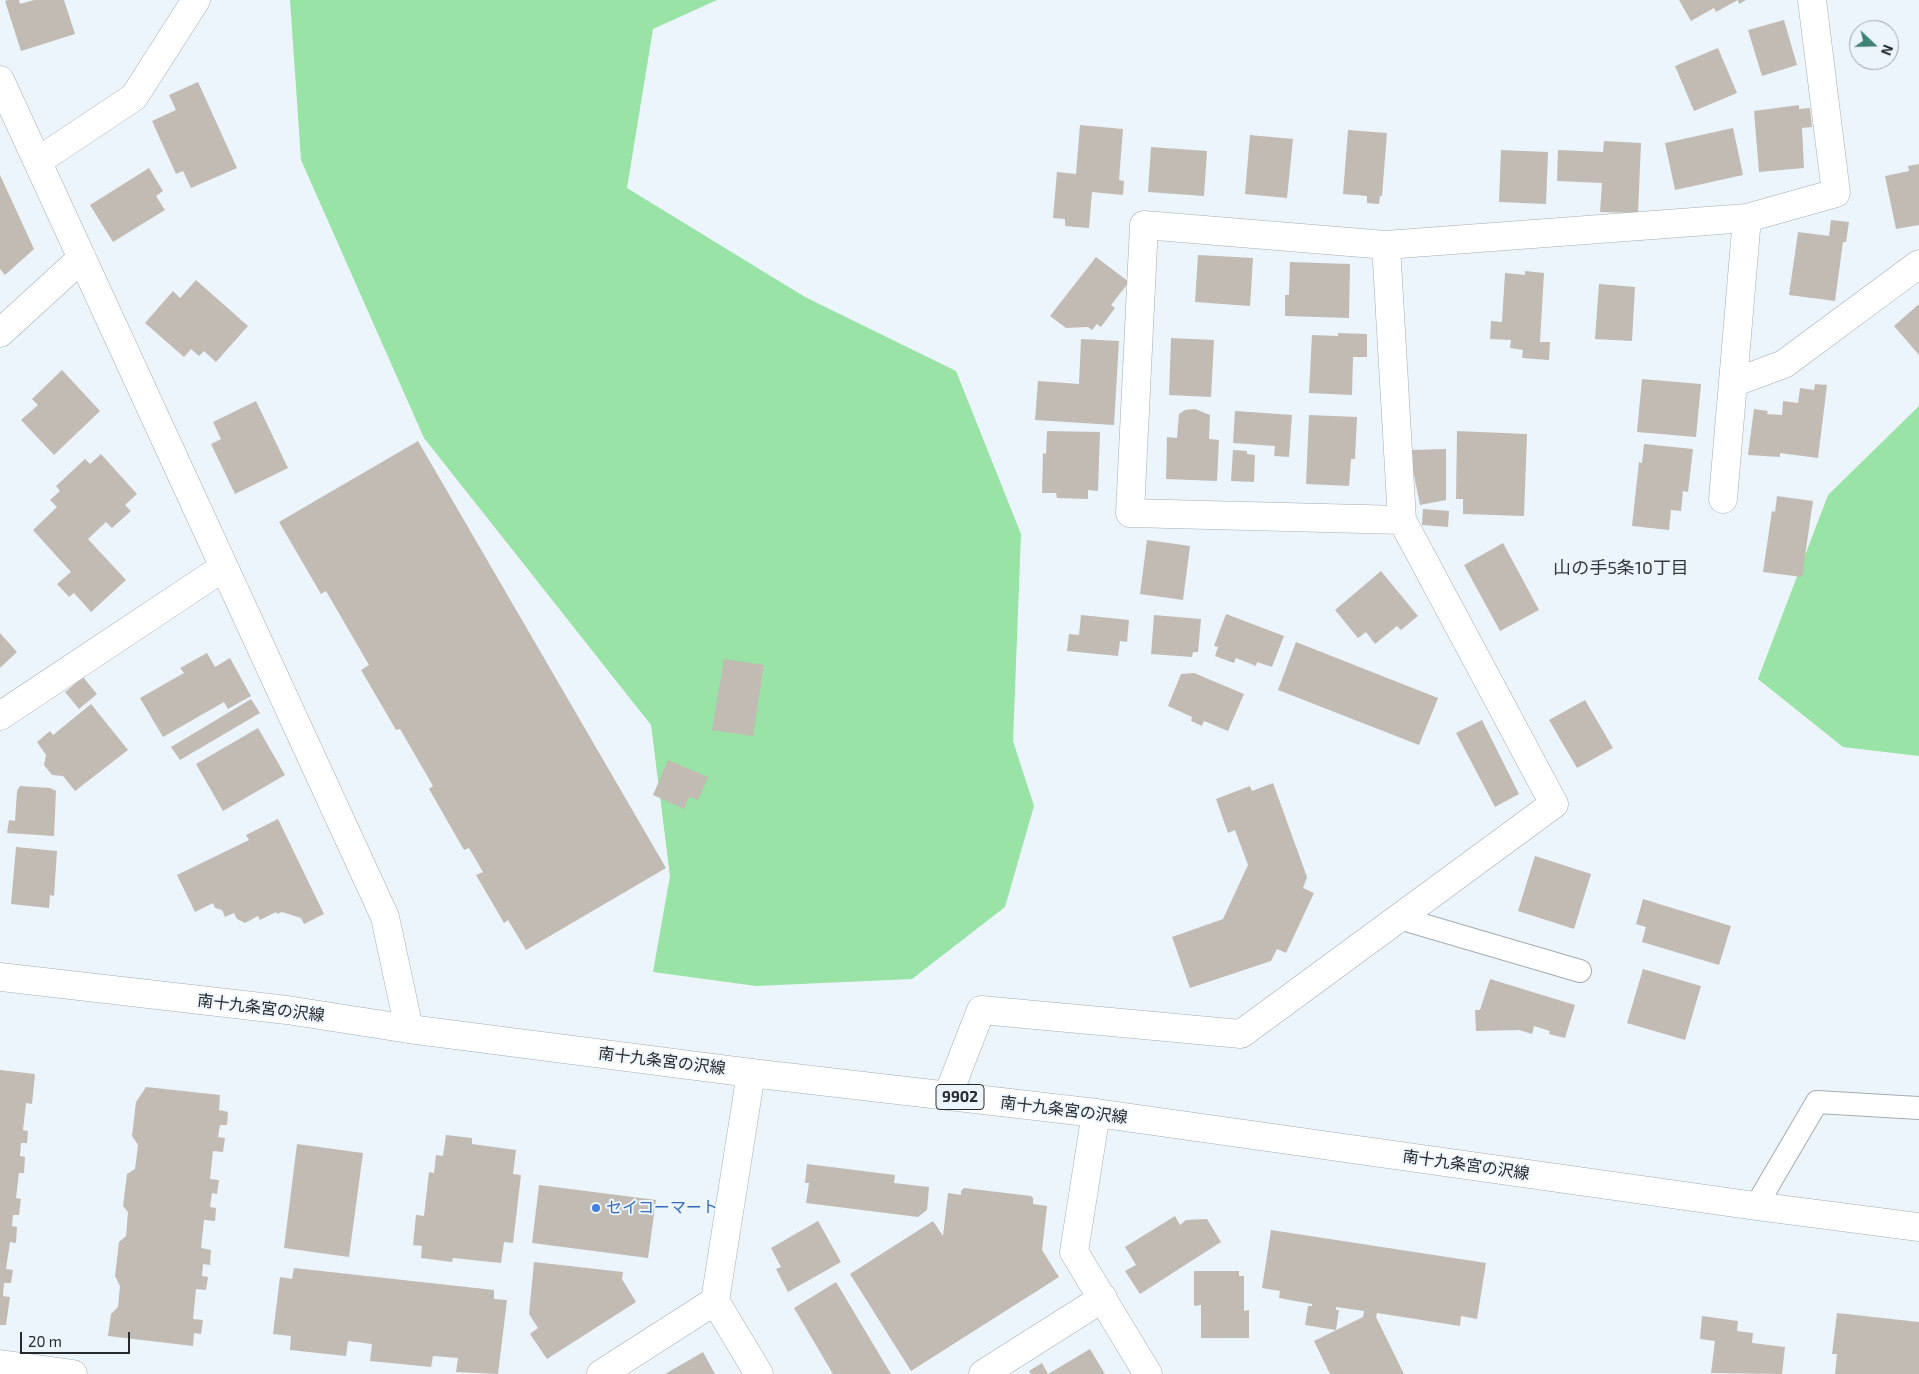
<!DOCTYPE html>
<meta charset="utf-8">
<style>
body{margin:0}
#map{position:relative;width:1919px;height:1374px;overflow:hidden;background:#edf5fc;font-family:"Exo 2",sans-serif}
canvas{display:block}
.north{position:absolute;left:1849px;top:20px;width:50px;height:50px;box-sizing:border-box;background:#edf5fc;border:1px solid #9ea4a9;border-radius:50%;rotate:111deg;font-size:14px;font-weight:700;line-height:20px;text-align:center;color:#272a2c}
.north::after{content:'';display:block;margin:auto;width:18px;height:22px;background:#3e8275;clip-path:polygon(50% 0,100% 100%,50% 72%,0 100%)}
.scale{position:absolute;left:20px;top:1332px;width:110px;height:22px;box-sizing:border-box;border:2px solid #272a2c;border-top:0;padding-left:6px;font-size:15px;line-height:18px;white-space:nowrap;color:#272a2c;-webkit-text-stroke:4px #edf5fc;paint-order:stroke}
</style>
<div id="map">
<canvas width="1919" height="1374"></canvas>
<div class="north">N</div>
<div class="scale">20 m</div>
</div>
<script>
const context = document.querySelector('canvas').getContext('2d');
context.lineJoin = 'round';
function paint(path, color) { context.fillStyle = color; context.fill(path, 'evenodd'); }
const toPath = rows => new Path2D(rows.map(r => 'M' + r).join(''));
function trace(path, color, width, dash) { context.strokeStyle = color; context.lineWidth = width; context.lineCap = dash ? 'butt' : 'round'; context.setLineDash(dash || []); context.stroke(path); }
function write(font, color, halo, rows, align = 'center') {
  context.font = font + ' "Exo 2","Noto Sans JP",sans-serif'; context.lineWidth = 4; context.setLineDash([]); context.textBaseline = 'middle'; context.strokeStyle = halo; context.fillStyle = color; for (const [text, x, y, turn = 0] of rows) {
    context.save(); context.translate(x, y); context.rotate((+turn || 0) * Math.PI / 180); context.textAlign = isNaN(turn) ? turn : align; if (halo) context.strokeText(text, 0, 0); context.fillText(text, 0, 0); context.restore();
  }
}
paint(toPath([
 [290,0,717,0,653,29,627,188,805,297,956,371,1021,534,1013,741,1034,806,1005,907,912,979,756,986,653,972,670,876,651,725,424,438,301,160],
 [1919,406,1919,756,1843,747,1758,679,1828,495]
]), '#98e3a5');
paint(toPath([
 [8,0,19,0,20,4,34,0,64,0,75,34,21,51,5,1],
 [1679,0,1746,0,1739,4,1738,0,1716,12,1714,8,1691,21],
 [1784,20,1797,65,1762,76,1748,30],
 [1718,48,1737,93,1694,111,1675,66],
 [198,82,237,168,191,188,183,171,176,174,152,121,176,110,169,95],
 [1799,105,1799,109,1810,108,1812,127,1802,128,1804,168,1759,172,1754,111],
 [1080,125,1123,129,1119,180,1124,181,1123,195,1092,192,1089,228,1065,226,1065,219,1053,218,1057,172,1076,174],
 [1733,128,1743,175,1675,190,1665,143],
 [1348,130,1387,133,1382,196,1380,196,1379,204,1367,203,1367,196,1343,194],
 [1250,135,1293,139,1287,198,1245,194],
 [1604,141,1641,143,1638,213,1600,212,1602,183,1557,181,1558,150,1603,152],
 [1151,147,1207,151,1204,196,1148,192],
 [1501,150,1548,152,1546,204,1499,202],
 [1919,164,1919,225,1896,229,1885,176,1909,171,1908,166],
 [149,168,163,191,156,196,165,210,113,242,90,205],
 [0,175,34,249,5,275,0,269],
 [1831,220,1849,222,1846,242,1843,242,1835,301,1789,295,1798,232,1829,236],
 [1198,255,1253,258,1250,306,1195,302],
 [1096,257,1129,282,1111,305,1115,308,1101,327,1097,324,1092,330,1088,327,1066,328,1050,316],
 [1290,262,1350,264,1349,318,1285,316,1285,295,1289,295],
 [1525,271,1544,273,1540,342,1550,342,1549,360,1522,358,1523,350,1510,348,1511,340,1490,339,1491,321,1502,322,1505,273,1525,275],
 [196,280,248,326,216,362,204,351,199,356,191,349,184,357,145,323,173,291,180,298],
 [1599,284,1635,287,1632,341,1595,339],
 [1919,304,1919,355,1894,326],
 [1338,333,1367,334,1367,357,1353,357,1352,395,1309,393,1312,335,1338,336],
 [1171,338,1214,340,1211,397,1169,395],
 [1081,339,1119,341,1114,425,1035,420,1038,381,1079,384],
 [62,370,100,411,54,455,21,420,38,405,32,399],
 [1642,379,1701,384,1696,437,1637,432],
 [1815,384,1827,385,1818,458,1780,453,1780,457,1748,455,1754,409,1768,411,1767,414,1782,415,1783,401,1798,403,1800,388,1814,390],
 [256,401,288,468,235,494,211,444,221,439,213,422],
 [1195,409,1210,415,1209,439,1219,440,1217,481,1166,479,1167,437,1177,438,1179,414,1185,410],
 [1235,411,1292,415,1289,457,1274,456,1275,446,1233,443],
 [1309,415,1357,417,1355,459,1351,459,1349,486,1306,484],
 [1047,431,1100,432,1098,491,1088,490,1088,499,1057,498,1056,493,1042,493,1043,453,1046,454],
 [1457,431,1527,434,1524,516,1463,514,1463,499,1456,499],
 [418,441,666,868,526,950,508,920,504,923,476,875,483,872,469,848,464,850,429,789,433,786,400,729,396,730,361,670,369,665,326,591,321,594,279,522],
 [1644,444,1693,449,1688,492,1683,491,1681,511,1671,510,1669,530,1632,526,1639,462,1642,463],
 [1446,449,1446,500,1420,505,1409,450],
 [1233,450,1247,451,1247,454,1255,455,1254,482,1231,481],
 [101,454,137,494,125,505,131,511,112,528,106,522,88,539,126,580,91,612,74,593,69,597,57,584,71,572,33,530,57,507,50,500,60,491,56,486,85,459,90,464],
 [1777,496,1813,501,1802,577,1763,572,1772,511,1775,512],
 [1423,509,1449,511,1448,527,1422,525],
 [1147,540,1190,546,1183,600,1140,594],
 [1503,543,1539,610,1500,631,1464,565],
 [1381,571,1418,616,1401,630,1397,626,1375,644,1366,632,1358,638,1335,610],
 [1226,614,1284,636,1272,667,1257,662,1256,666,1236,658,1234,663,1215,656,1218,647,1214,646],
 [1081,615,1129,620,1127,642,1120,641,1118,656,1067,651,1069,634,1079,635],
 [1154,615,1201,619,1198,652,1193,652,1192,657,1151,654],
 [0,633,17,652,0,668],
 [1296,642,1438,698,1419,745,1278,690],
 [207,653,215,667,230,658,251,696,228,709,224,702,163,737,140,698,184,673,180,668],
 [724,659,764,665,753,736,712,730],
 [1194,673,1244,694,1228,731,1204,721,1202,726,1191,721,1192,717,1168,706,1181,674],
 [83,677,97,694,79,709,65,692],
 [251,699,260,713,180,760,171,747],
 [1585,700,1613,748,1577,768,1549,720],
 [91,704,128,750,75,791,63,776,52,775,44,765,46,755,37,742,50,731,53,735],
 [1482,720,1519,794,1495,807,1456,733],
 [258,728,285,775,223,811,196,764],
 [668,760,708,777,698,800,689,797,684,809,653,795],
 [1273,783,1307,877,1303,888,1314,893,1286,953,1277,949,1271,961,1190,988,1172,937,1223,919,1248,865,1235,830,1228,833,1216,799,1250,786,1252,791],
 [20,786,50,788,56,791,54,836,7,833,9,820,15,821,17,791],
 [278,819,324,914,304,924,301,918,282,912,277,914,276,912,260,920,258,916,245,923,237,919,234,913,225,917,222,910,215,908,213,903,195,912,177,875,249,840,246,835],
 [16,847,57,851,54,896,50,895,49,908,11,904],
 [1535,856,1591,874,1574,929,1518,911],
 [1643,899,1731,926,1719,965,1642,942,1646,927,1636,924],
 [1643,969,1701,986,1685,1040,1627,1023],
 [1490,979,1575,1005,1565,1038,1549,1034,1550,1031,1534,1026,1532,1034,1519,1030,1476,1031,1475,1010,1480,1010],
 [0,1070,35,1074,32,1104,26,1103,23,1130,28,1131,27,1143,21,1143,20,1156,25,1157,24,1173,19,1173,16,1198,21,1199,19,1215,13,1215,12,1226,17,1227,16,1243,10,1242,6,1269,13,1270,11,1283,4,1283,3,1296,10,1297,6,1325,0,1325],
 [146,1087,220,1095,219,1110,228,1112,227,1125,220,1125,218,1137,225,1138,223,1152,213,1151,210,1179,219,1180,217,1194,212,1193,210,1207,216,1208,215,1221,204,1220,201,1248,211,1250,210,1265,203,1264,202,1276,208,1277,206,1290,196,1289,193,1319,203,1320,201,1334,194,1333,193,1346,108,1336,111,1314,118,1307,120,1286,115,1276,119,1242,126,1236,128,1212,123,1206,127,1174,135,1169,138,1145,132,1136,136,1102],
 [446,1135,472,1138,472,1144,516,1150,513,1174,521,1175,513,1243,504,1242,501,1263,453,1258,452,1262,421,1258,422,1246,413,1245,416,1215,424,1216,429,1172,434,1173,436,1155,443,1156],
 [297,1144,363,1153,349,1257,284,1248],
 [807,1164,895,1175,894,1183,929,1187,927,1210,918,1217,806,1203,809,1183,805,1183],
 [539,1185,656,1200,648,1258,532,1243],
 [964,1188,1031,1196,1033,1198,1033,1204,1047,1206,1042,1250,1059,1277,911,1371,850,1274,933,1221,943,1236,948,1193,961,1195,961,1191],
 [1175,1216,1180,1225,1186,1220,1207,1219,1221,1242,1140,1294,1125,1271,1136,1265,1125,1247],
 [818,1221,841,1262,788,1292,776,1269,781,1267,771,1248],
 [1271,1230,1486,1263,1477,1319,1461,1316,1460,1326,1377,1313,1376,1317,1404,1374,1330,1374,1314,1341,1363,1317,1364,1311,1336,1307,1336,1310,1339,1310,1336,1330,1305,1325,1308,1306,1312,1306,1312,1304,1279,1298,1280,1291,1262,1288],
 [534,1262,623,1272,622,1279,636,1302,547,1359,530,1334,538,1328,529,1314],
 [294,1268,494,1290,494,1299,507,1300,498,1374,456,1372,458,1358,433,1356,431,1367,370,1361,372,1344,348,1341,346,1356,290,1350,291,1336,273,1334,280,1277,292,1279],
 [1194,1271,1239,1271,1239,1276,1244,1276,1244,1311,1249,1310,1249,1338,1201,1338,1201,1305,1194,1306],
 [836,1282,891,1374,833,1374,794,1308],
 [1837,1313,1919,1322,1919,1374,1835,1374,1837,1354,1832,1354],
 [1702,1316,1738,1321,1737,1331,1753,1333,1752,1343,1785,1347,1782,1374,1711,1373,1715,1341,1700,1339],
 [1090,1349,1105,1374,1031,1374,1029,1371,1042,1363,1048,1374],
 [703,1352,715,1374,665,1374]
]), '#c1bbb4');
const lane = toPath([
 [1399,918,1580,971],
 [1756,1206,1817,1102,1919,1108]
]);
const street = toPath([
 [0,80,385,917,409,1029],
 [38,161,134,97,196,0],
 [0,333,82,258],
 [1733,383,1784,364,1919,264],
 [1723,499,1747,218],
 [1402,520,1130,513,1144,225,1386,245,1747,218,1836,193,1812,0],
 [0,716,224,567],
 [751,1073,715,1301,759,1374],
 [948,1095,981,1010,1241,1034,1554,804,1402,520,1386,245],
 [1096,1113,1074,1252,1148,1374],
 [0,1364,73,1374],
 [601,1374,715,1301],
 [983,1374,1103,1298]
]);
const primary = toPath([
 [0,977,287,1010,409,1029,751,1073,1096,1113,1756,1206,1919,1227]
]);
trace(lane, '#a4acb2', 24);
trace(street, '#a4acb2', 29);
trace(primary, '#a4acb2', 29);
trace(lane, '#fff', 22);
trace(street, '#fff', 28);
trace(primary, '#fff', 28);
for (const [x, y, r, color] of [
 [596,1208,5,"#3f7fe0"]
]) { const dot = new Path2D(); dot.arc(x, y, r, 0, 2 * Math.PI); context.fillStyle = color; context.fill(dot); trace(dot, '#edf5fc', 2); }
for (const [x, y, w] of [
 [960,1097,48]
]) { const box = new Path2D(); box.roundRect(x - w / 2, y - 12.5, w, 25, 4); context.fillStyle = '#edf5fc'; context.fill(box); trace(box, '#272a2c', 1); }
write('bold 15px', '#272a2c', null, [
 ["9902",960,1097]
]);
write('16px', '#272a2c', '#edf5fc', [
 ["南十九条宮の沢線",261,1008,7],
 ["南十九条宮の沢線",662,1061,7],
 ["南十九条宮の沢線",1064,1110,7],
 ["南十九条宮の沢線",1466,1165,8]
]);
write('16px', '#366cbe', '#edf5fc', [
 ["セイコーマート",606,1208]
], 'left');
write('18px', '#343b3f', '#edf5fc', [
 ["山の手5条10丁目",1621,568]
]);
</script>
